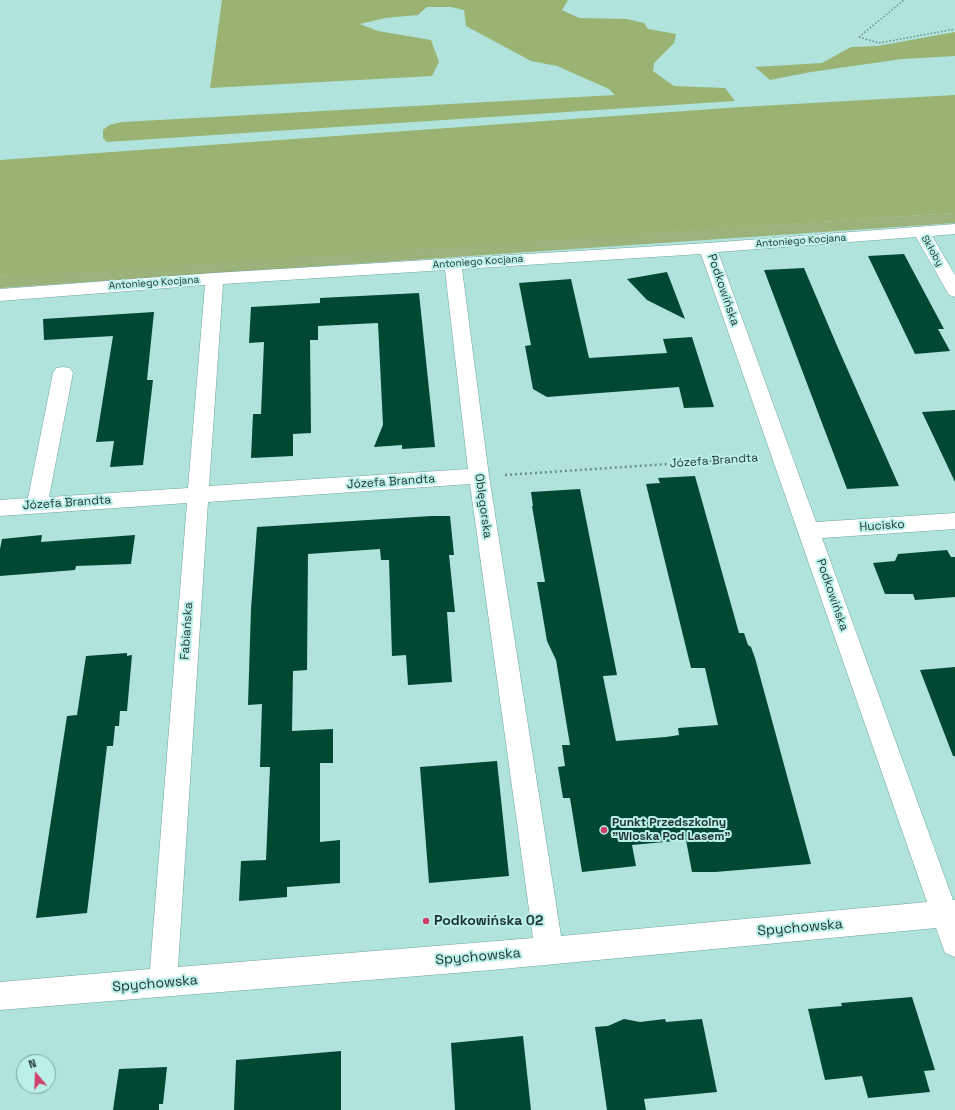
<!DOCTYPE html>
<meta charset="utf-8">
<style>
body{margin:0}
#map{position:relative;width:955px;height:1110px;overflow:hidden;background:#afe3dc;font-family:"Space Grotesk",sans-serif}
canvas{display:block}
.north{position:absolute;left:16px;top:1054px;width:40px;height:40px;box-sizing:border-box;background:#bbf0e9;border:1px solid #7ca49f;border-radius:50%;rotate:341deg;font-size:11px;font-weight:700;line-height:16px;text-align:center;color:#1e3330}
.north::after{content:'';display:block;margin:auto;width:14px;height:18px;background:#ce406b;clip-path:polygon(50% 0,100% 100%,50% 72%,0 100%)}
</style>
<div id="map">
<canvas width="955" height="1110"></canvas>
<div class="north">N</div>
</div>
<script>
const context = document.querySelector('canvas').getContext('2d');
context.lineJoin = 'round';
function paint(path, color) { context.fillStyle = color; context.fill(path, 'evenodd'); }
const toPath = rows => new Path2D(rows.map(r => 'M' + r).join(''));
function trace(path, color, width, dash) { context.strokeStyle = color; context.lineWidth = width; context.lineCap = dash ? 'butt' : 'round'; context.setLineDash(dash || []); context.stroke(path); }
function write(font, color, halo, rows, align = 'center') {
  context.font = font + ' "Space Grotesk",sans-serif'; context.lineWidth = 4; context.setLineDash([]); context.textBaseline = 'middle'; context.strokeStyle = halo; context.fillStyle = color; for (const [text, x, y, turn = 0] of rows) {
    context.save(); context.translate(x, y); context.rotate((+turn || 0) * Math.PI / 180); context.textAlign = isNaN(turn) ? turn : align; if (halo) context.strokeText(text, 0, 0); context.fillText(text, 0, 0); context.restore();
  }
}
paint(toPath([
 [955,213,955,223,0,288,0,277,46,273]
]), '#9cb27b');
paint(toPath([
 [222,0,568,0,562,10,579,18,627,19,644,23,648,29,676,34,674,43,654,63,653,71,674,86,725,88,735,101,107,142,103,138,103,130,109,125,122,122,615,95,609,89,557,66,531,61,466,26,464,10,451,7,427,7,418,15,385,18,360,24,378,31,431,40,439,62,432,76,210,88],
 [955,32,955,56,902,59,811,72,770,80,755,67,822,63,851,47,878,46],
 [955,95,955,213,0,277,0,160,741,107]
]), '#9ab373');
paint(toPath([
 [904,254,944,329,938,329,950,351,915,354,868,256],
 [804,268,838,348,899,486,847,489,764,270],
 [667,272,685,319,647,300,627,279],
 [571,279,589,358,667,353,663,339,692,337,714,407,684,408,679,387,547,397,533,389,525,346,531,345,519,283],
 [419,293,435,447,402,449,402,445,374,447,383,425,378,323,318,326,318,340,310,340,311,433,293,434,293,456,251,458,253,414,261,414,264,342,249,343,251,307,320,303,320,298],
 [154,312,147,380,153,380,143,465,110,467,114,441,96,442,113,336,44,340,43,319],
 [955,410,955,482,922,412],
 [695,476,739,633,744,633,748,645,751,647,755,658,811,864,715,872,692,872,686,840,632,845,636,866,582,872,570,798,563,798,558,767,565,766,562,745,570,745,556,660,547,641,537,582,545,582,532,506,533,506,531,492,580,489,617,675,603,676,616,741,666,737,679,735,678,728,718,725,705,668,691,668,646,484,660,483,658,478],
 [431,516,450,516,454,555,449,555,455,612,447,612,452,682,408,685,406,655,392,656,389,560,381,560,380,549,308,554,307,670,293,671,292,731,333,729,333,763,320,763,320,842,340,840,340,883,287,887,287,897,239,901,241,861,266,860,270,767,260,767,262,704,248,705,251,609,257,527],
 [42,535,41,542,135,535,131,564,76,566,75,570,0,576,0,549,2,539],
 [947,550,951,557,955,557,955,597,915,600,913,594,885,594,873,563,895,561,898,554],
 [127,653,127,656,132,655,127,711,120,711,119,726,115,726,113,746,107,746,87,913,36,918,67,716,77,715,86,656],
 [955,667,955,756,953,756,920,670],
 [497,761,509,876,429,883,420,767],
 [912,997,935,1070,924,1071,930,1092,868,1098,862,1076,825,1080,808,1009,842,1006,841,1003],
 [624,1019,640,1022,665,1019,666,1022,702,1019,717,1092,644,1099,646,1110,607,1110,595,1027,608,1026],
 [523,1036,531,1110,455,1110,451,1043],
 [341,1051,341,1110,234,1110,236,1060],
 [167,1067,163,1104,159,1104,159,1110,113,1110,119,1069]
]), '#004833');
const minor = toPath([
 [955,224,955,234,932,236,955,275,955,297,949,295,916,237,718,252,816,522,955,513,955,529,822,538,953,900,955,900,955,957,945,953,936,928,492,970,0,1010,0,982,150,969,187,503,0,516,0,500,28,498,53,373,56,368,63,367,70,368,73,373,49,497,188,488,205,285,0,301,0,289,214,273,708,243,955,224],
 [701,254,927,902,561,936,489,476,462,269,701,254],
 [445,270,468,469,209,486,223,284,445,270],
 [470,484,533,938,178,967,208,502,470,484]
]);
trace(minor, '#71a49e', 1);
trace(toPath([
 [859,37,879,43,955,29],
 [859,37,904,0]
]), '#6c928d', 1.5, [1.5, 2]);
trace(toPath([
 [505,475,757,458]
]), '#6c928d', 2.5, [2, 3]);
paint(minor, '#fff');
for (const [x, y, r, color] of [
 [604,830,4,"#ce406b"],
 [426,921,4,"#ce406b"]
]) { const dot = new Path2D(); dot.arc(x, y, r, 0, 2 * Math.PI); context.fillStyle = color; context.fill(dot); trace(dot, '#bbf0e9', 1.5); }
write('10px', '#1e3330', '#bbf0e9', [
 ["Antoniego Kocjana",801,241,-4],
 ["Skłoby",932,251,60],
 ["Antoniego Kocjana",478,262,-4],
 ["Antoniego Kocjana",154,283,-4]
]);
write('12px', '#1e3330', '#bbf0e9', [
 ["Podkowińska",723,290,71],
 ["Józefa Brandta",714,461,-4],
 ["Józefa Brandta",391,482,-4],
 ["Józefa Brandta",67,503,-4],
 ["Oblęgorska",483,506,82],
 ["Hucisko",882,526,-4],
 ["Podkowińska",832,595,71],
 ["Fabiańska",187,631,-86]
]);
write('bold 12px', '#1e3330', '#bbf0e9', [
 ["Punkt Przedszkolny",612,823],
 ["\"Wioska Pod Lasem\"",612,837]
], 'left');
write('bold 14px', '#1e3330', '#bbf0e9', [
 ["Podkowińska 02",434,921]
], 'left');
write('14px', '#1e3330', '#bbf0e9', [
 ["Spychowska",800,928,-5],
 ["Spychowska",478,957,-5],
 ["Spychowska",155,984,-5]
]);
</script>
